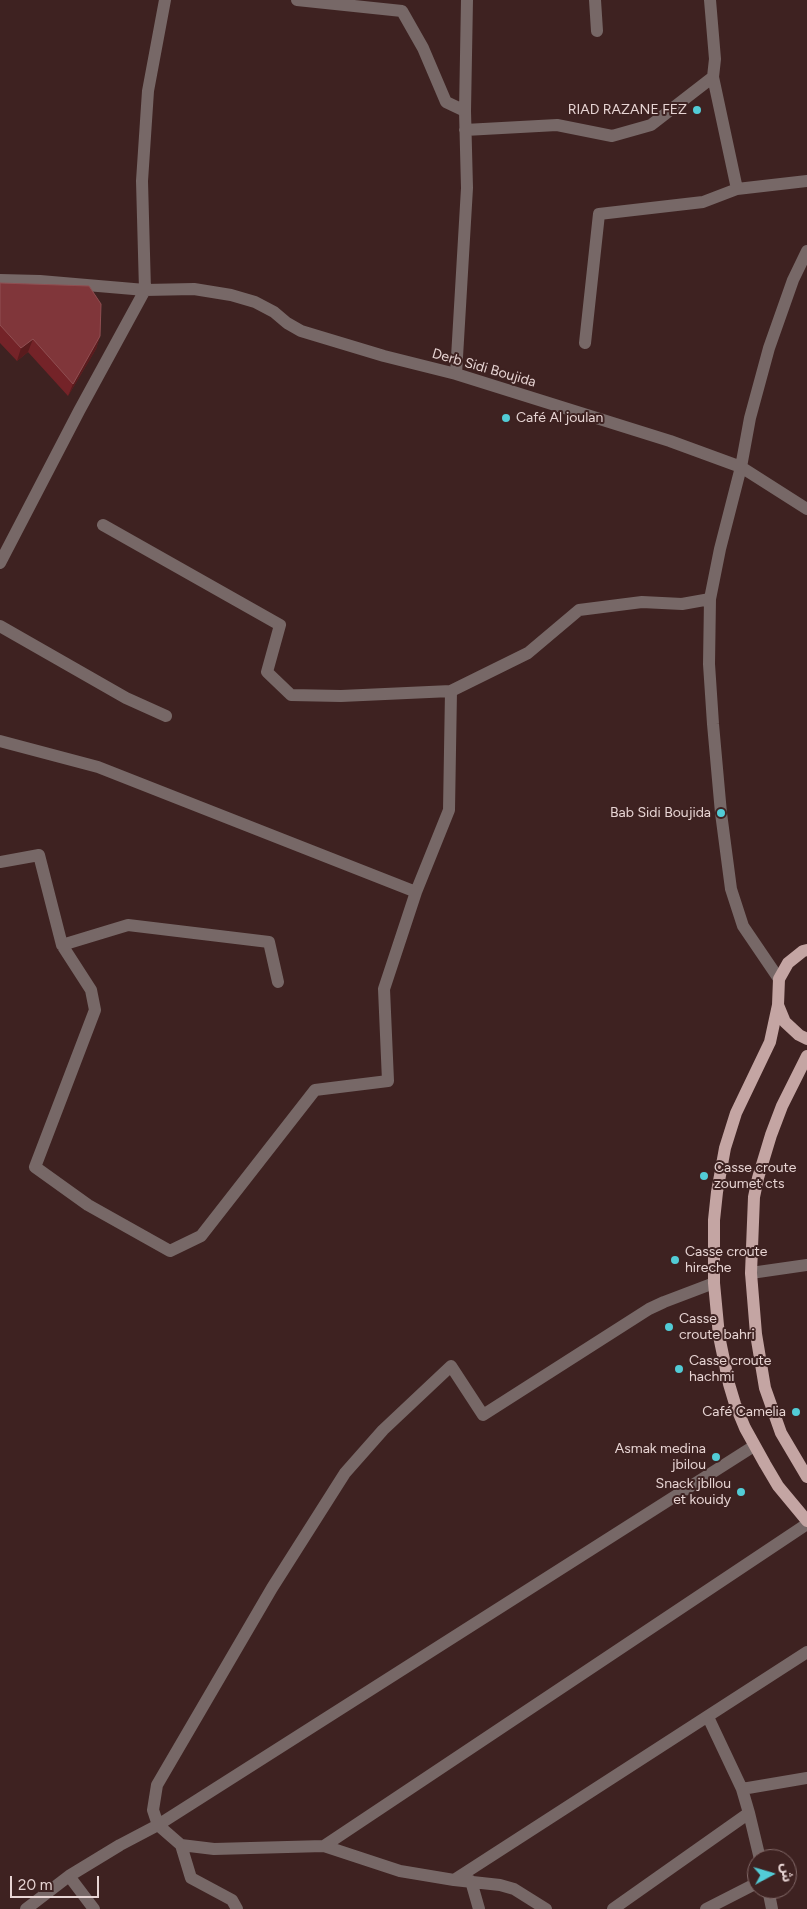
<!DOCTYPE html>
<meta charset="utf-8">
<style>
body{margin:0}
#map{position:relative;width:807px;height:1909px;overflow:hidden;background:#3e2221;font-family:Figtree,"Noto Sans Arabic",sans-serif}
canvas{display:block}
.north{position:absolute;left:747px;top:1849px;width:50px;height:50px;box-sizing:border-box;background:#3e2221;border:1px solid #826968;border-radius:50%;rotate:84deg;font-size:14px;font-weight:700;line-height:20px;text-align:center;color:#e7d4d3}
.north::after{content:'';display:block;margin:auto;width:18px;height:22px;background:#52ccd6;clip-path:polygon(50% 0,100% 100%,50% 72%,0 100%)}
.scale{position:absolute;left:10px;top:1876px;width:89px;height:22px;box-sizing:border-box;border:2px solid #e7d4d3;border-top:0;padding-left:6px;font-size:15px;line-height:18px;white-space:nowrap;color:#e7d4d3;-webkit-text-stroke:4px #3e2221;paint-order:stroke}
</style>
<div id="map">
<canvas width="807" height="1909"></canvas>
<div class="north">ش</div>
<div class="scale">20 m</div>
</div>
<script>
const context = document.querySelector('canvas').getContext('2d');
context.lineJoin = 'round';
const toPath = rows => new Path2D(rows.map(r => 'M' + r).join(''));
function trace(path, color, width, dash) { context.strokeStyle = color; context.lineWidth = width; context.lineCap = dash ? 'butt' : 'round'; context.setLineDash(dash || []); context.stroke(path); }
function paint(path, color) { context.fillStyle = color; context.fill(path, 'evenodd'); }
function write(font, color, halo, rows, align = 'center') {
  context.font = font + ' Figtree,sans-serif'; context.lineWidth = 4; context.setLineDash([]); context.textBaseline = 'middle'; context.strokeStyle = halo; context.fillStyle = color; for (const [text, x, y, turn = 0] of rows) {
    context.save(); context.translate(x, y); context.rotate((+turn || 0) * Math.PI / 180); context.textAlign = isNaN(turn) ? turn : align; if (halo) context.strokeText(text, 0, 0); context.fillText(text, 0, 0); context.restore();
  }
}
trace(toPath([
 [297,0,402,11,423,48,446,102,465,111],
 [595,0,597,31],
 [710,0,715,59,713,77],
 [465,130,557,125,612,136,651,125,713,77,737,189,807,181],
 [0,280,40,281,145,290,194,289,231,295,255,302,274,312,287,323,301,331,384,356,456,374,670,441,741,467,807,509],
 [585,343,599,214,703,202,737,189],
 [456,374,467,188,465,111,467,0],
 [103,525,280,625,267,672,291,695,341,696,451,691,528,653,579,610,642,602,682,604,710,599],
 [0,563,79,411,145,290,142,181,148,91,165,0],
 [0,626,126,698,166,716],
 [0,741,98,767,416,892,384,989,388,1081,315,1090,201,1236,170,1251,88,1205,35,1167,95,1010,91,990,62,945,39,855,0,862],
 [416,892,449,810,451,691],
 [62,945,128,925,269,942,278,982],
 [779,979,743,926,731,889,721,813,713,724,709,664,710,599,720,549,741,467,750,418,769,348,793,280,807,251],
 [751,1273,807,1265],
 [708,1717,742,1789,749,1813,760,1859],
 [742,1789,807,1778],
 [181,1845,191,1878,232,1900,237,1909],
 [324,1846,807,1524],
 [454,1880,807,1652],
 [471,1881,479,1909],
 [768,1889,772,1909],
 [26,1909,69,1876],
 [94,1909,69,1876,120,1845,158,1825,754,1446],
 [546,1909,514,1889,500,1885,454,1880,400,1871,324,1846,214,1849,181,1845,158,1825,153,1810,157,1785,272,1588,345,1473,383,1430,451,1366,483,1415,649,1309,664,1302,714,1283],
 [613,1909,749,1813],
 [706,1909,757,1883]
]), '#776867', 12);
trace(toPath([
 [807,950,803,951,788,963,779,979,778,1005,785,1022,799,1035,807,1039],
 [778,1005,770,1042,736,1113,725,1148,717,1192,714,1220,714,1283,719,1336,729,1384,735,1404,745,1428,765,1464,778,1486,807,1521],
 [807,1056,782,1106,771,1135,758,1178,754,1197,751,1273,756,1334,765,1388,781,1433,807,1477]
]), '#c4a5a3', 12);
paint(toPath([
 [0,283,100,336,96,349,68,396,28,352,17,361,0,343]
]), '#742328');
paint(toPath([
 [100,336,96,349,68,396,73,384],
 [33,339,28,352,17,361,21,348]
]), '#591b1d');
const building = toPath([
 [0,283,89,286,101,304,100,336,73,384,33,339,21,348,0,325,0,283]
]);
paint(building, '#80363a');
trace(building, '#904f52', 1);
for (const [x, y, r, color] of [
 [697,110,5,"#52ccd6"],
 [506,418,5,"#52ccd6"],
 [721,813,5,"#52ccd6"],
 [704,1176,5,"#52ccd6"],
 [675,1260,5,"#52ccd6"],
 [669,1327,5,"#52ccd6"],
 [679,1369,5,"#52ccd6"],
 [796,1412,5,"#52ccd6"],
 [716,1457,5,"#52ccd6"],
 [741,1492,5,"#52ccd6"]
]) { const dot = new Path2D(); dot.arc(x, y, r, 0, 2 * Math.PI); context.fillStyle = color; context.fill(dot); trace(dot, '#3e2221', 2); }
write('14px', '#e7d4d3', '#3e2221', [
 ["RIAD RAZANE FEZ",687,110],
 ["Café Al joulan",516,418,"left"],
 ["Bab Sidi Boujida",711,813],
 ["Casse croute",714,1168,"left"],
 ["zoumet cts",714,1184,"left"],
 ["Casse croute",685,1252,"left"],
 ["hireche",685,1268,"left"],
 ["Casse",679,1319,"left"],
 ["croute bahri",679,1335,"left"],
 ["Casse croute",689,1361,"left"],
 ["hachmi",689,1377,"left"],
 ["Café Camelia",786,1412],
 ["Asmak medina",706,1449],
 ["jbilou",706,1465],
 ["Snack jbllou",731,1484],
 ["et kouidy",731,1500]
], 'right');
write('14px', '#e7d4d3', '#3e2221', [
 ["Derb Sidi Boujida",484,368,16]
]);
</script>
